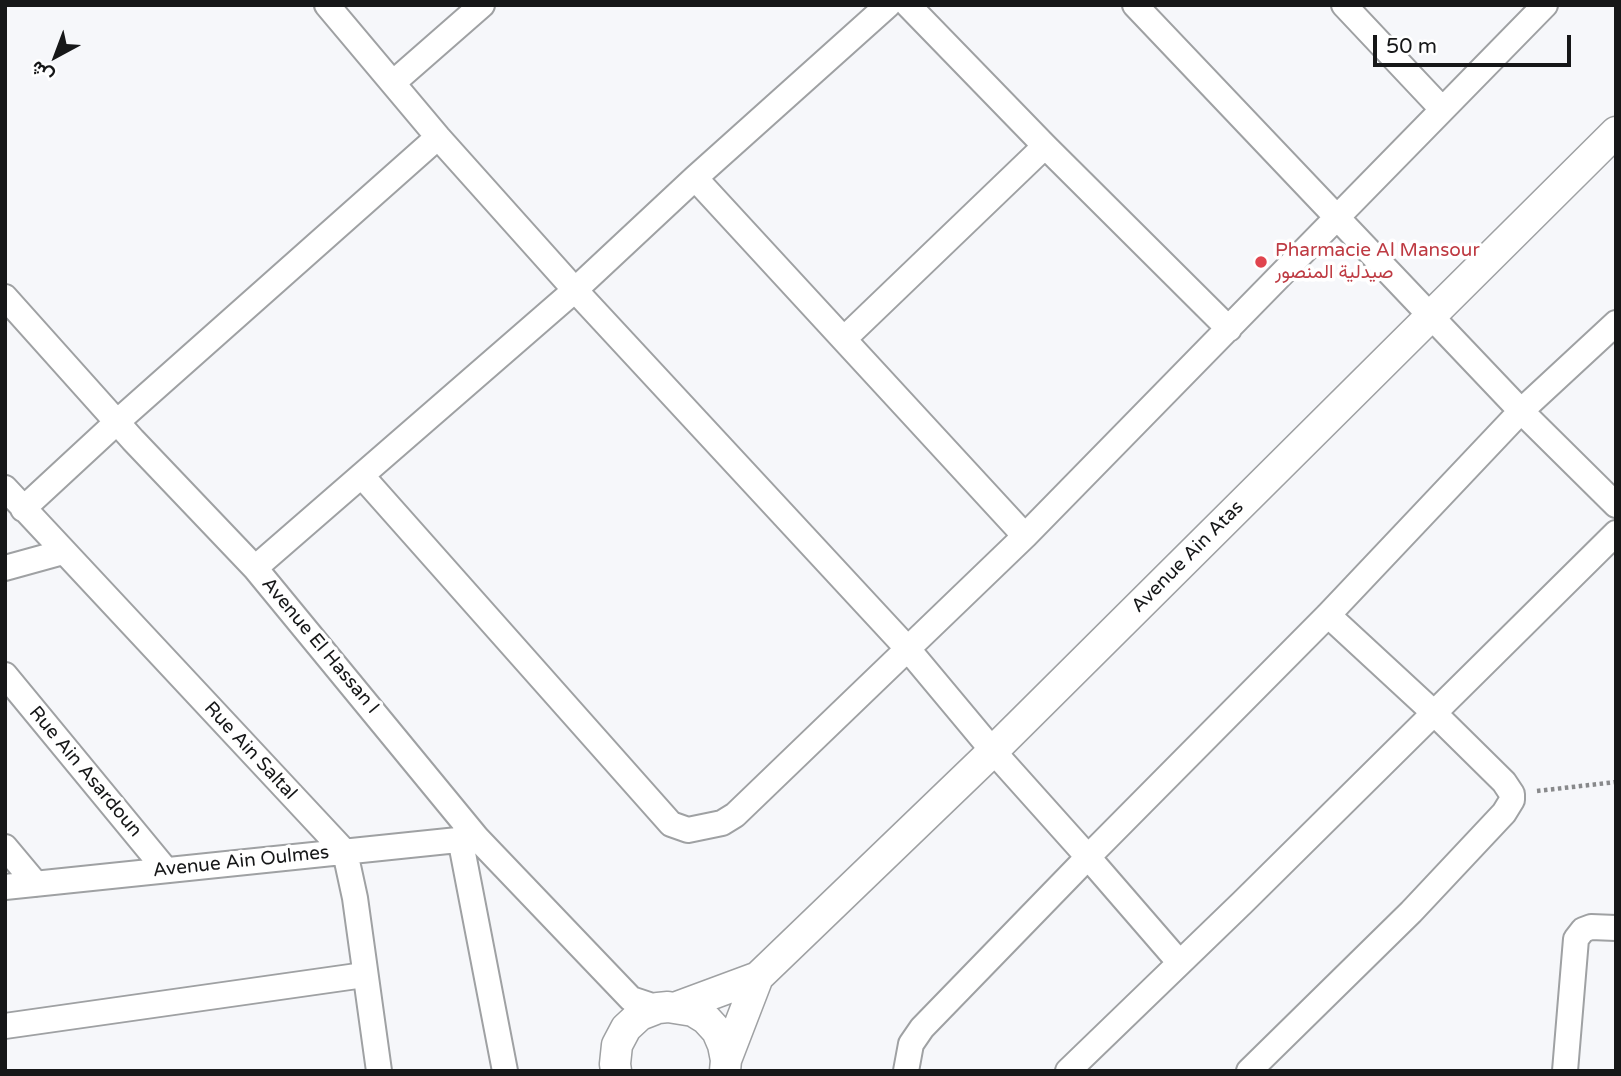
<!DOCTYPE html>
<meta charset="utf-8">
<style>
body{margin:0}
#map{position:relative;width:1621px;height:1076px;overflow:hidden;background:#f6f7fa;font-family:"Varela Round",Vazirmatn,sans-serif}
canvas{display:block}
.frame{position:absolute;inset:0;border:7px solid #161718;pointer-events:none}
.north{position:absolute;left:21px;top:21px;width:70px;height:70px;-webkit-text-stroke:5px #fff;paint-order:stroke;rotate:221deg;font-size:19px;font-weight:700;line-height:28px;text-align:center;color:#161718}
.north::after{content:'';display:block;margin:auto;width:24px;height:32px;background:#161718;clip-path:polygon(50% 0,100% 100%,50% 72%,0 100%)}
.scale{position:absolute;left:1373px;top:35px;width:198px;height:32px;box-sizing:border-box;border:4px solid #161718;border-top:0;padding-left:9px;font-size:21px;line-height:24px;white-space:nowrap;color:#161718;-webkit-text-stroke:5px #fff;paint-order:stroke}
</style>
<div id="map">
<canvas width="1621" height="1076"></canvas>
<div class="frame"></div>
<div class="north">ش</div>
<div class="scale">50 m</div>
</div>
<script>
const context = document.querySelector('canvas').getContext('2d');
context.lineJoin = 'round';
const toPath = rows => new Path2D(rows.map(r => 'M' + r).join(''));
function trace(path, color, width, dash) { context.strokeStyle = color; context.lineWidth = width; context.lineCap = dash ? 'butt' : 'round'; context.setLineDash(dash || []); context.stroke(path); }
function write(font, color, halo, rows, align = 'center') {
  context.font = font + ' "Varela Round",Vazirmatn,sans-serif'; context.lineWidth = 7; context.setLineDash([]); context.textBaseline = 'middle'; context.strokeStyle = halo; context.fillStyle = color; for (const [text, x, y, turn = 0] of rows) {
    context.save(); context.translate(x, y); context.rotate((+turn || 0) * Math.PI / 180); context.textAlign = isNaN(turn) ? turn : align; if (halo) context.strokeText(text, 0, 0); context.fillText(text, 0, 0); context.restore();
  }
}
const minor = toPath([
 [327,5,438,137,575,290,907,648,993,751,1088,857,922,1028,911,1044,906,1071],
 [908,5,1045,146,1229,329],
 [1135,5,1521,411,1616,505],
 [1344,5,1442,109],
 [394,82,482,5],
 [695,178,1025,536],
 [5,297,133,440,255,568,477,838,631,999,658,1008],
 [845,338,1045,146],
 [362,476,671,824,688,830,722,823,735,815,1025,536,1545,5],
 [5,488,345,852,355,898,379,1071],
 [23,509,117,422,438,137],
 [5,568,63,552],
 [255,568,575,290,695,178,888,5],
 [5,675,165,869],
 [460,838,505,1071],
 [5,847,36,884],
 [5,887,477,838],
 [1179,962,1088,857,1328,615,1521,411,1616,323],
 [5,1026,364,975],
 [1068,1071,1243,902,1616,533],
 [1249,1071,1411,912,1504,813,1512,800,1512,794,1504,782,1433,712,1328,615],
 [1565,1071,1576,939,1583,930,1591,927,1616,928]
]);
const tertiary = toPath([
 [677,1007,758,977,993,751,1616,132],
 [726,1060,758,977],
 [616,1071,615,1064,617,1045,626,1028,640,1015,658,1008,668,1007,693,1011,706,1019,717,1031,723,1045,726,1060,725,1071]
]);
trace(minor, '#9fa1a3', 28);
trace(tertiary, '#9fa1a3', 33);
trace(toPath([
 [1537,791,1616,782]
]), '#88898b', 4.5, [3.5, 3.5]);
trace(minor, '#fff', 24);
trace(tertiary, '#fff', 30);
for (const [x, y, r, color] of [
 [1261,262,7,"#e0444e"]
]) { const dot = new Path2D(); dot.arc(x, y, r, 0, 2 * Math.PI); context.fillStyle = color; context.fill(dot); trace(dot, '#fff', 2.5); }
write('19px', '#be3a42', '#fff', [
 ["Pharmacie Al Mansour",1275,251],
 ["صيدلية المنصور",1275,273]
], 'left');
write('19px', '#161718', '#fff', [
 ["Avenue Ain Atas",1188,557,-45],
 ["Avenue El Hassan I",320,646,50],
 ["Rue Ain Saltal",250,751,47],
 ["Rue Ain Asardoun",85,772,50],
 ["Avenue Ain Oulmes",241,862,-6]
]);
</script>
